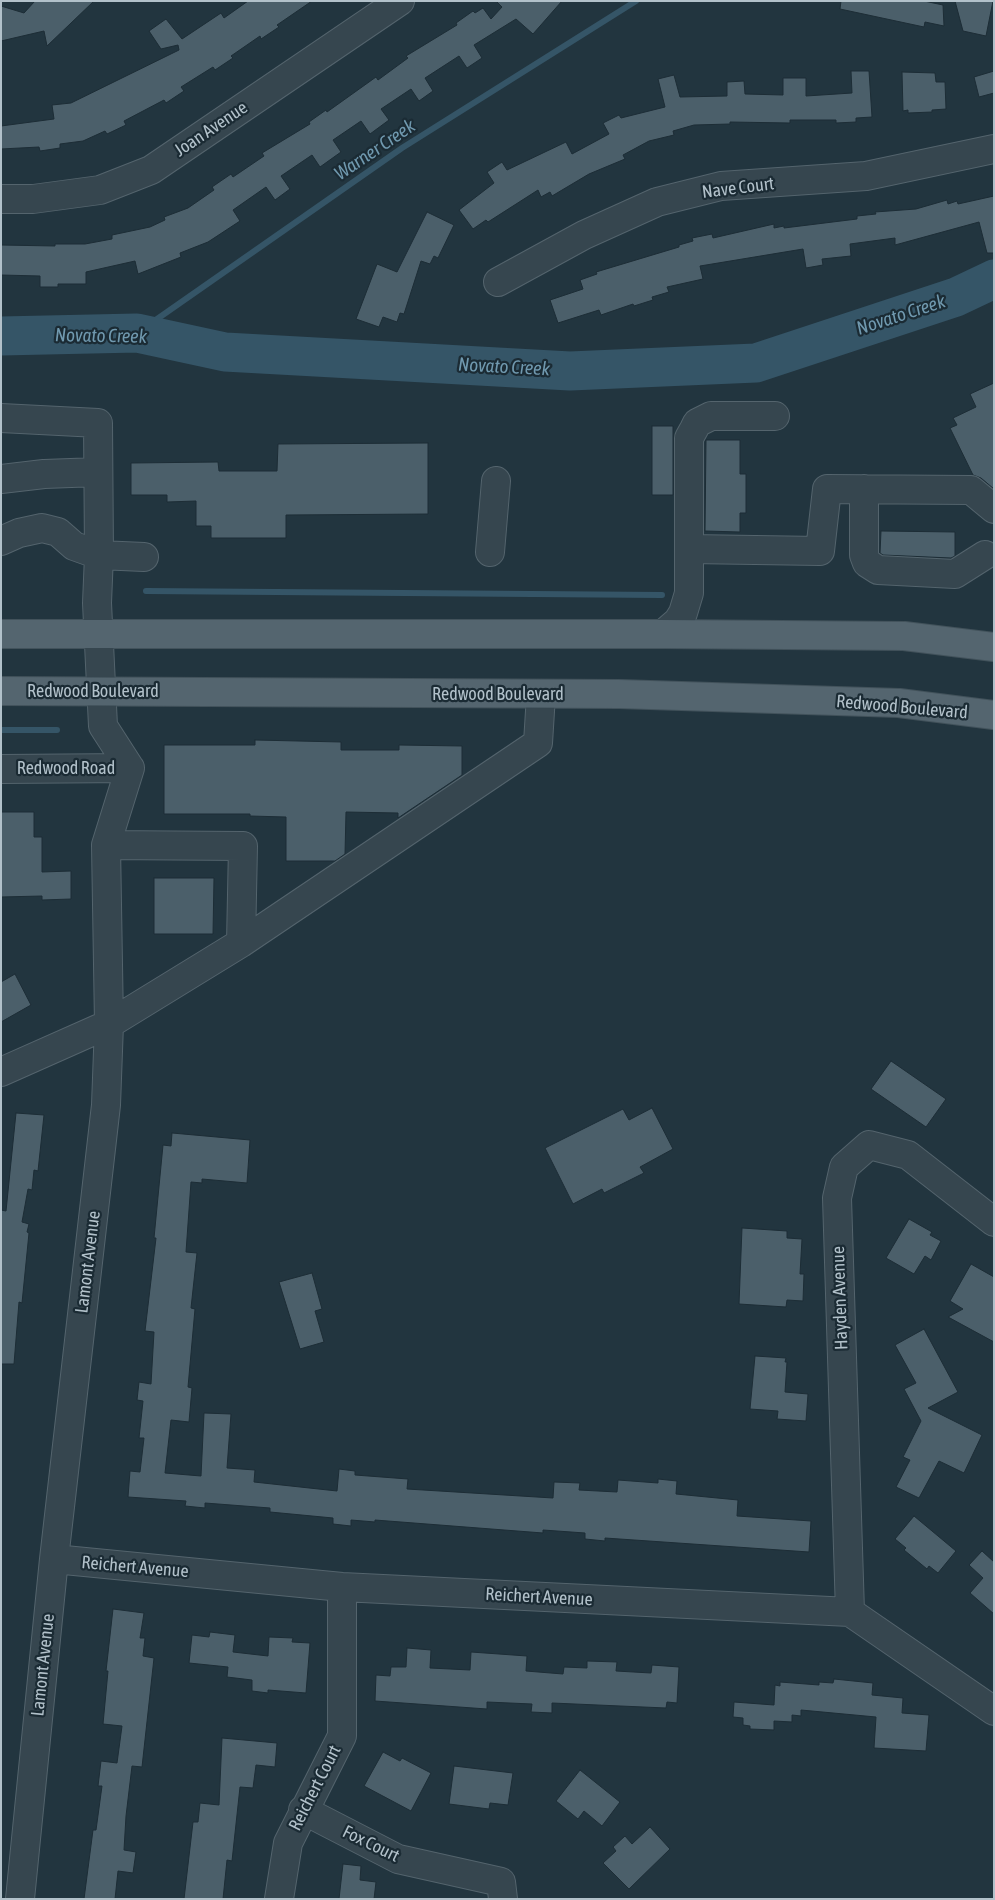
<!DOCTYPE html>
<style>
body{margin:0}
#map{position:relative;width:995px;height:1900px;overflow:hidden;background:#22353f;font-family:"Asap Condensed",sans-serif}
canvas{display:block}
.frame{position:absolute;inset:0;border:2px solid #b2c1ca;pointer-events:none}
</style>
<div id="map">
<canvas width="995" height="1900"></canvas>
<div class="frame"></div>
</div>
<script>
const context = document.querySelector('canvas').getContext('2d');
context.lineJoin = 'round';
const toPath = rows => new Path2D(rows.map(r => 'M' + r).join(''));
function trace(path, color, width, dash) { context.strokeStyle = color; context.lineWidth = width; context.lineCap = dash ? 'butt' : 'round'; context.setLineDash(dash || []); context.stroke(path); }
function paint(path, color) { context.fillStyle = color; context.fill(path, 'evenodd'); }
function write(font, color, halo, rows, align = 'center') {
  context.font = font + ' "Asap Condensed",sans-serif'; context.lineWidth = 4.5; context.setLineDash([]); context.textBaseline = 'middle'; context.strokeStyle = halo; context.fillStyle = color; for (const [text, x, y, turn = 0] of rows) {
    context.save(); context.translate(x, y); context.rotate((+turn || 0) * Math.PI / 180); context.textAlign = isNaN(turn) ? turn : align; if (halo) context.strokeText(text, 0, 0); context.fillText(text, 0, 0); context.restore();
  }
}
trace(toPath([
 [137,333,402,148,636,1],
 [146,591,662,595],
 [1,730,57,730]
]), '#355567', 6);
trace(toPath([
 [1,336,137,333,225,352,570,371,756,363,956,297,994,279]
]), '#355567', 39);
const building = toPath([
 [35,1,94,1,47,46,44,31,1,41,1,6,24,13,35,1],
 [248,1,312,1,277,25,279,27,261,39,260,36,231,56,233,58,215,70,213,67,181,87,184,91,166,103,164,100,124,121,126,125,107,134,105,131,83,141,60,144,60,148,40,151,39,147,1,149,1,126,54,119,52,105,71,103,179,50,178,45,161,49,149,31,166,19,182,39,221,13,224,18,248,1],
 [496,1,562,1,533,34,516,19,474,45,482,58,467,68,459,56,425,78,433,91,419,101,411,89,381,109,389,120,370,134,361,121,333,140,341,152,320,167,312,155,281,176,290,189,275,200,266,187,233,210,240,221,208,242,180,253,181,257,138,274,135,261,86,272,86,284,58,284,58,287,40,287,40,276,1,275,1,245,55,246,55,244,85,244,112,239,112,235,150,227,165,220,164,217,188,208,214,190,212,187,231,174,233,177,264,156,262,153,310,124,309,122,326,110,327,112,376,77,378,80,408,58,406,56,457,25,456,23,473,11,475,13,483,8,491,19,502,7,496,1],
 [841,1,924,1,943,5,944,26,925,22,924,27,840,9,841,1],
 [955,1,993,1,986,36,963,31,955,1],
 [851,71,869,71,872,117,856,118,856,122,836,123,836,120,790,120,790,123,730,122,730,124,694,125,673,131,674,135,649,141,623,155,625,159,589,174,552,196,550,192,541,197,538,190,488,222,486,220,473,229,459,210,494,183,487,172,502,162,507,170,566,142,572,154,609,134,603,123,619,115,621,118,665,107,658,79,674,75,680,97,727,96,727,82,744,81,745,94,783,95,783,78,806,78,806,96,852,93,851,71],
 [994,71,994,93,979,97,974,77,994,71],
 [902,72,935,73,936,82,945,82,946,109,932,110,932,112,908,113,908,110,903,111,902,72],
 [994,196,994,253,987,253,979,222,895,245,895,238,850,244,851,256,822,259,823,265,806,268,803,249,700,266,703,279,667,287,669,292,652,297,653,300,634,306,633,304,601,315,599,310,558,323,550,300,583,289,580,280,597,274,596,272,679,247,679,245,693,241,692,238,712,234,713,238,774,224,774,228,784,226,784,228,857,219,857,216,876,214,875,212,916,209,947,200,948,204,957,201,958,204,994,196],
 [427,212,454,225,438,258,434,256,430,264,421,261,404,314,400,313,397,322,383,317,379,327,356,319,377,264,397,272,427,212],
 [994,383,994,489,981,478,973,475,950,428,957,425,953,418,976,407,970,394,994,383],
 [652,426,673,426,673,495,652,495,652,426],
 [706,440,740,440,740,474,746,474,746,513,740,513,740,532,705,531,706,440],
 [428,443,428,514,286,515,286,538,211,538,211,526,196,526,196,501,167,502,167,495,131,495,131,463,218,462,219,471,277,471,278,444,428,443],
 [881,531,955,532,955,556,951,558,883,555,880,553,881,531],
 [255,740,341,742,341,750,399,750,399,745,462,746,462,775,398,818,398,813,346,812,345,854,335,861,286,861,286,817,250,816,250,814,164,814,164,745,255,745,255,740],
 [1,812,34,812,34,837,42,837,42,872,71,871,71,899,42,900,42,896,1,897,1,812],
 [154,878,214,878,213,934,154,934,154,878],
 [15,974,31,1005,1,1022,1,982,15,974],
 [891,1061,946,1099,926,1127,871,1089,891,1061],
 [652,1108,673,1149,640,1167,644,1173,604,1193,602,1189,573,1204,545,1148,623,1109,629,1120,652,1108],
 [16,1113,44,1115,38,1171,34,1170,32,1190,28,1189,22,1222,29,1224,27,1232,29,1233,22,1303,19,1302,14,1364,1,1364,1,1210,6,1211,16,1113],
 [172,1133,250,1140,247,1183,202,1179,202,1183,191,1182,186,1252,197,1253,191,1308,195,1309,188,1387,192,1388,189,1422,171,1420,165,1473,201,1476,204,1413,231,1414,227,1468,255,1470,254,1482,337,1491,339,1469,355,1471,355,1475,408,1479,407,1489,553,1498,554,1482,580,1483,579,1490,617,1492,618,1480,658,1483,658,1479,677,1481,676,1494,738,1500,737,1516,811,1521,809,1552,605,1538,605,1541,585,1539,585,1533,543,1530,543,1533,375,1520,375,1522,351,1520,351,1526,333,1524,333,1518,270,1512,270,1508,205,1503,205,1508,185,1506,186,1501,128,1497,130,1471,140,1472,144,1438,139,1438,143,1401,137,1400,139,1382,151,1384,154,1332,145,1331,156,1238,154,1238,163,1145,171,1146,172,1133],
 [909,1219,932,1232,930,1235,941,1241,931,1260,925,1256,914,1274,886,1258,909,1219],
 [742,1228,787,1231,787,1238,802,1239,800,1274,804,1274,803,1301,787,1300,786,1307,739,1304,742,1228],
 [971,1264,994,1277,994,1342,948,1317,963,1309,950,1301,971,1264],
 [312,1273,322,1309,315,1311,324,1342,300,1349,279,1282,312,1273],
 [924,1329,958,1392,928,1408,982,1435,964,1473,939,1461,919,1498,896,1487,910,1460,903,1457,921,1421,904,1389,916,1383,895,1345,924,1329],
 [755,1356,786,1358,785,1362,787,1362,785,1392,808,1394,806,1421,777,1419,778,1411,750,1409,755,1356],
 [914,1516,956,1551,938,1573,929,1566,927,1569,904,1550,906,1548,895,1539,914,1516],
 [982,1551,994,1562,994,1614,970,1593,983,1578,969,1565,982,1551],
 [113,1609,144,1613,140,1638,145,1638,143,1656,154,1658,142,1767,132,1766,126,1816,124,1850,136,1852,133,1873,118,1871,115,1899,84,1899,93,1830,96,1830,102,1786,98,1786,101,1761,117,1763,122,1726,103,1724,108,1671,106,1671,113,1609],
 [210,1632,235,1635,233,1652,268,1656,269,1637,293,1638,292,1642,310,1643,306,1693,268,1690,268,1693,252,1691,252,1680,227,1677,228,1667,189,1663,192,1635,209,1637,210,1632],
 [407,1648,431,1650,430,1668,470,1670,471,1652,527,1656,526,1671,563,1674,564,1667,587,1668,587,1661,617,1662,616,1671,651,1673,652,1665,679,1667,677,1703,667,1702,666,1708,552,1703,552,1713,531,1712,532,1704,487,1702,487,1709,375,1701,376,1675,390,1676,391,1667,406,1667,407,1648],
 [834,1679,873,1683,872,1695,903,1698,902,1713,929,1715,926,1751,874,1748,876,1717,801,1710,801,1716,792,1715,792,1722,774,1721,774,1730,750,1729,750,1726,743,1725,743,1718,733,1717,734,1702,774,1705,775,1685,780,1686,780,1682,819,1685,819,1682,833,1683,834,1679],
 [222,1738,277,1743,275,1767,256,1765,253,1788,240,1787,232,1861,227,1860,223,1899,184,1899,193,1822,198,1822,200,1803,219,1805,222,1738],
 [383,1752,400,1761,402,1758,431,1773,411,1811,364,1786,383,1752],
 [454,1766,513,1773,508,1805,490,1803,489,1809,449,1804,454,1766],
 [580,1770,620,1802,602,1826,584,1811,578,1819,556,1801,580,1770],
 [650,1827,670,1849,629,1889,603,1863,616,1851,613,1847,625,1836,632,1844,650,1827],
 [343,1864,361,1866,360,1880,376,1882,374,1899,339,1899,343,1864]
]);
paint(building, '#4b5f6a');
trace(building, '#1d2d36', 1);
const minor = toPath([
 [1,199,33,199,100,190,151,170,400,1],
 [498,282,584,235,657,202,721,186,866,176,994,149],
 [1,418,98,423,99,555,144,557],
 [1,479,44,474,98,472],
 [864,489,864,555,867,563,878,570,955,574,985,555],
 [1,541,19,533,42,528,58,532,74,546,99,555,97,603,103,726,130,768,106,845,109,1024,106,1105,54,1559,20,1899],
 [690,549,820,551,827,489,971,490,994,509],
 [490,552,496,481],
 [663,634,678,621,683,613,689,593,689,438,694,429,697,423,711,416,775,416],
 [1,769,130,768],
 [106,845,243,846,241,943],
 [1,1072,109,1024,241,943,538,743,541,695],
 [54,1559,342,1587,850,1612,994,1711],
 [850,1612,837,1198,844,1167,869,1145,908,1155,994,1222],
 [303,1810,398,1859,501,1882,503,1899],
 [279,1899,288,1843,342,1736,342,1587]
]);
const major = toPath([
 [1,634,663,634,904,636,994,647],
 [1,691,619,694,899,703,994,715]
]);
trace(minor, '#54646d', 30);
trace(major, '#42525b', 30);
trace(minor, '#36464f', 28);
trace(major, '#54656f', 28);
write('18px', '#b2c1ca', '#1b2b34', [
 ["Joan Avenue",211,129,-34],
 ["Nave Court",738,188,-7],
 ["Redwood Boulevard",93,691],
 ["Redwood Boulevard",498,694],
 ["Redwood Boulevard",902,707,5],
 ["Redwood Road",66,768],
 ["Lamont Avenue",88,1262,-83],
 ["Hayden Avenue",840,1298,-92],
 ["Reichert Avenue",135,1567,5],
 ["Reichert Avenue",539,1597,3],
 ["Lamont Avenue",43,1665,-84],
 ["Reichert Court",315,1788,-63],
 ["Fox Court",371,1844,26]
]);
write('italic 19px', '#7099af', '#1b2b34', [
 ["Warner Creek",375,150,-34],
 ["Novato Creek",901,315,-18],
 ["Novato Creek",101,336,1],
 ["Novato Creek",504,367,3]
]);
</script>
